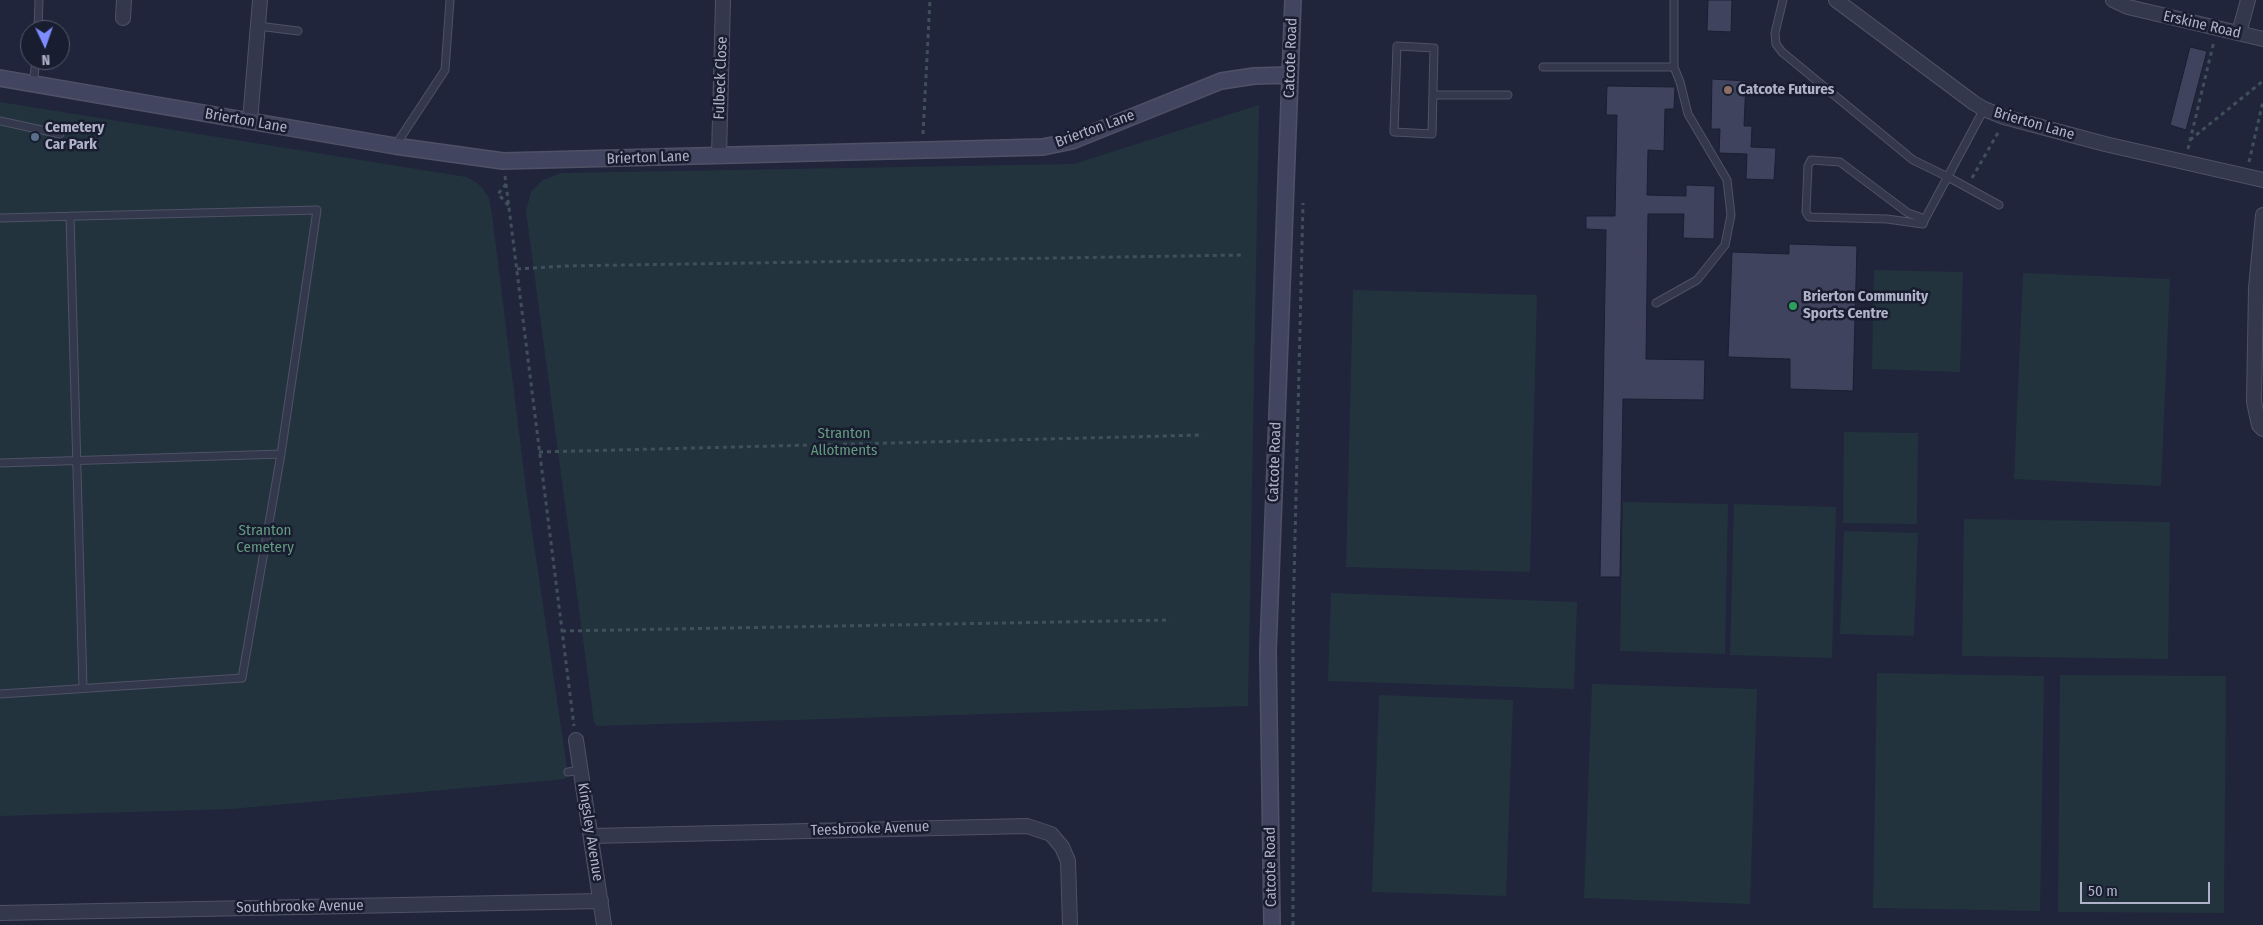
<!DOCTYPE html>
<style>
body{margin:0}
#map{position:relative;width:2263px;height:925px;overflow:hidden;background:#20253c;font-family:"Fira Sans Condensed",sans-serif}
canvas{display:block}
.north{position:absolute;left:20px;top:20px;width:50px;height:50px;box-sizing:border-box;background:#191d30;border:1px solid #55596d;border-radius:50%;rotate:177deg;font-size:14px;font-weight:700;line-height:20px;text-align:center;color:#afb2c8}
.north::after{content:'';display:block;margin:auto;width:18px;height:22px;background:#7d8dff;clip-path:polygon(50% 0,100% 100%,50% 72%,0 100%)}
.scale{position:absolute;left:2080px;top:882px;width:130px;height:22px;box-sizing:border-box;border:2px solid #afb2c8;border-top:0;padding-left:6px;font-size:15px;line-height:18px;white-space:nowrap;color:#afb2c8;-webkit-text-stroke:4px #191d30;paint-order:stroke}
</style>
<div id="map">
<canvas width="2263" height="925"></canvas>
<div class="north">N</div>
<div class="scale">50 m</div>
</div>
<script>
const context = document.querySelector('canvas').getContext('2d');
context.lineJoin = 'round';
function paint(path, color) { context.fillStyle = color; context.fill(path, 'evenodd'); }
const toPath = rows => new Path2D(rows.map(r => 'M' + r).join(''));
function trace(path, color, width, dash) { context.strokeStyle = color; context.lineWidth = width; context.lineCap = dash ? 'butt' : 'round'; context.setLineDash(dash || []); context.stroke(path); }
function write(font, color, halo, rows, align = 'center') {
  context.font = font + ' "Fira Sans Condensed",sans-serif'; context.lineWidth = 5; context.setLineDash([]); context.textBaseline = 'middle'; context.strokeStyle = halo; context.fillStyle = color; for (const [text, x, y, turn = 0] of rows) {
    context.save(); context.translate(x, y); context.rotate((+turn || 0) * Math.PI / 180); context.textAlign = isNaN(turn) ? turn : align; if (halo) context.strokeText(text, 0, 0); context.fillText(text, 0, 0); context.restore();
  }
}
paint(toPath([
 [0,102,466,177,476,182,483,189,489,198,492,215,528,504,568,774,565,779,231,809,0,816],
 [1259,105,1248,706,597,726,594,722,526,211,531,192,543,180,561,173,1074,164],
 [1874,270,1963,272,1960,372,1872,369],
 [2023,273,2170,279,2161,486,2014,479],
 [1353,290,1537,295,1530,572,1346,567],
 [1844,432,1918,433,1917,524,1843,523],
 [1623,502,1728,504,1725,654,1620,651],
 [1734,504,1836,507,1832,658,1730,655],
 [1964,519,2170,522,2168,659,1962,656],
 [1844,531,1918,533,1914,636,1840,634],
 [1331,593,1577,602,1574,689,1328,681],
 [1877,673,2044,676,2040,911,1873,908],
 [2060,675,2226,676,2224,913,2058,912],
 [1592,684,1757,689,1750,904,1584,898],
 [1379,695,1513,700,1506,896,1372,892]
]), '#22333d');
const building = toPath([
 [1708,0,1732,0,1731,32,1707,31,1708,0],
 [2190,47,2207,51,2186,130,2170,125,2190,47],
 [1712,79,1746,81,1744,126,1752,126,1751,147,1776,148,1774,180,1746,179,1747,154,1719,153,1720,129,1711,129,1712,79],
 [1607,86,1675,87,1674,109,1665,109,1664,151,1648,150,1647,195,1686,196,1686,185,1715,186,1714,239,1683,238,1684,214,1648,214,1646,359,1705,360,1704,400,1623,399,1620,577,1600,577,1606,230,1586,229,1586,216,1615,216,1617,115,1606,115,1607,86],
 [1789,244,1857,246,1853,391,1790,389,1790,359,1728,357,1732,252,1789,254,1789,244]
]);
paint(building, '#3f435e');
trace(building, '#1b1f32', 1);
const lane = toPath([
 [1783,0,1775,33,1776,44,1782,52,1913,160,1948,177,1999,205],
 [258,26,298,31],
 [38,30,39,0],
 [1397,46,1434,48,1432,134,1394,132,1397,46],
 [1543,67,1674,67,1674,0],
 [33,84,36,60],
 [1434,95,1508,95],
 [0,121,60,134],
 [395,146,445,70,450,0],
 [70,216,83,688],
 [0,218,317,210,281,454,242,678,0,694],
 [1925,219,1908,213,1840,162,1811,160,1808,166,1806,212,1809,217,1887,219,1923,224,1925,219,1984,109],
 [1656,303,1697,280,1725,245,1731,215,1727,180,1688,114,1680,82,1674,67],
 [0,463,281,454],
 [568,772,581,770]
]);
const street = toPath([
 [1836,0,1974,103,1984,109,2004,117,2105,144,2263,180],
 [2113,0,2128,7,2263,39],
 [123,18,124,0],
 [2239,33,2248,0],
 [250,121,260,0],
 [719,156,723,0],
 [2263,215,2256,288,2254,402,2259,425,2263,429],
 [576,740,604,925],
 [591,836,1027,826,1051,834,1062,847,1068,861,1070,925],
 [0,913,601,901]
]);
const secondary = toPath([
 [0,78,395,146,503,161,1043,147,1072,141,1221,81,1254,76,1290,75],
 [1272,925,1268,651,1293,0]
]);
trace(lane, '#4f5266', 9);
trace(street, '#4f5266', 16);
trace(secondary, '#4f5266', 18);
trace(toPath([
 [923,134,930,0],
 [2190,140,2263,81],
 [2188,149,2214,41],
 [2249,162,2263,101],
 [505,176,574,726],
 [1972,178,1999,131],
 [506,184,498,194,509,206],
 [517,269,564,266,1243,255],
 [539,452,1203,435],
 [562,631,1170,620],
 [1293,925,1293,622,1303,203]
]), '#40505a', 3, [4, 4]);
trace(lane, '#34384c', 7);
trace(street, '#34384c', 14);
trace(secondary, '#42455f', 15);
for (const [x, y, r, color] of [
 [1728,90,5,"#8d6e63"],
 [35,137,5,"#5c6f8a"],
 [1793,306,5,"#2e9e5b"]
]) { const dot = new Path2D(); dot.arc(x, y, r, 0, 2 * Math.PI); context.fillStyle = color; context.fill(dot); trace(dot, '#191d30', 2); }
write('15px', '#afb2c8', '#191d30', [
 ["Erskine Road",2202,25,13],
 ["Catcote Road",1291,58,-88],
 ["Fulbeck Close",721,78,-88],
 ["Brierton Lane",246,121,10],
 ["Brierton Lane",2034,124,16],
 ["Brierton Lane",1095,129,-20],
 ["Brierton Lane",648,158,-2],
 ["Catcote Road",1275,462,-88],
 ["Teesbrooke Avenue",870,829,-2],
 ["Kingsley Avenue",590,832,81],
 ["Catcote Road",1271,867,-91],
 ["Southbrooke Avenue",300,907,-1]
]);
write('bold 15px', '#afb2c8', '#191d30', [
 ["Catcote Futures",1738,90],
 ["Cemetery",45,128],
 ["Car Park",45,145],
 ["Brierton Community",1803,297],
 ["Sports Centre",1803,314]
], 'left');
write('15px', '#649a7f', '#191d30', [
 ["Stranton",844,434],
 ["Allotments",844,451],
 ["Stranton",265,531],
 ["Cemetery",265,548]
]);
</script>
